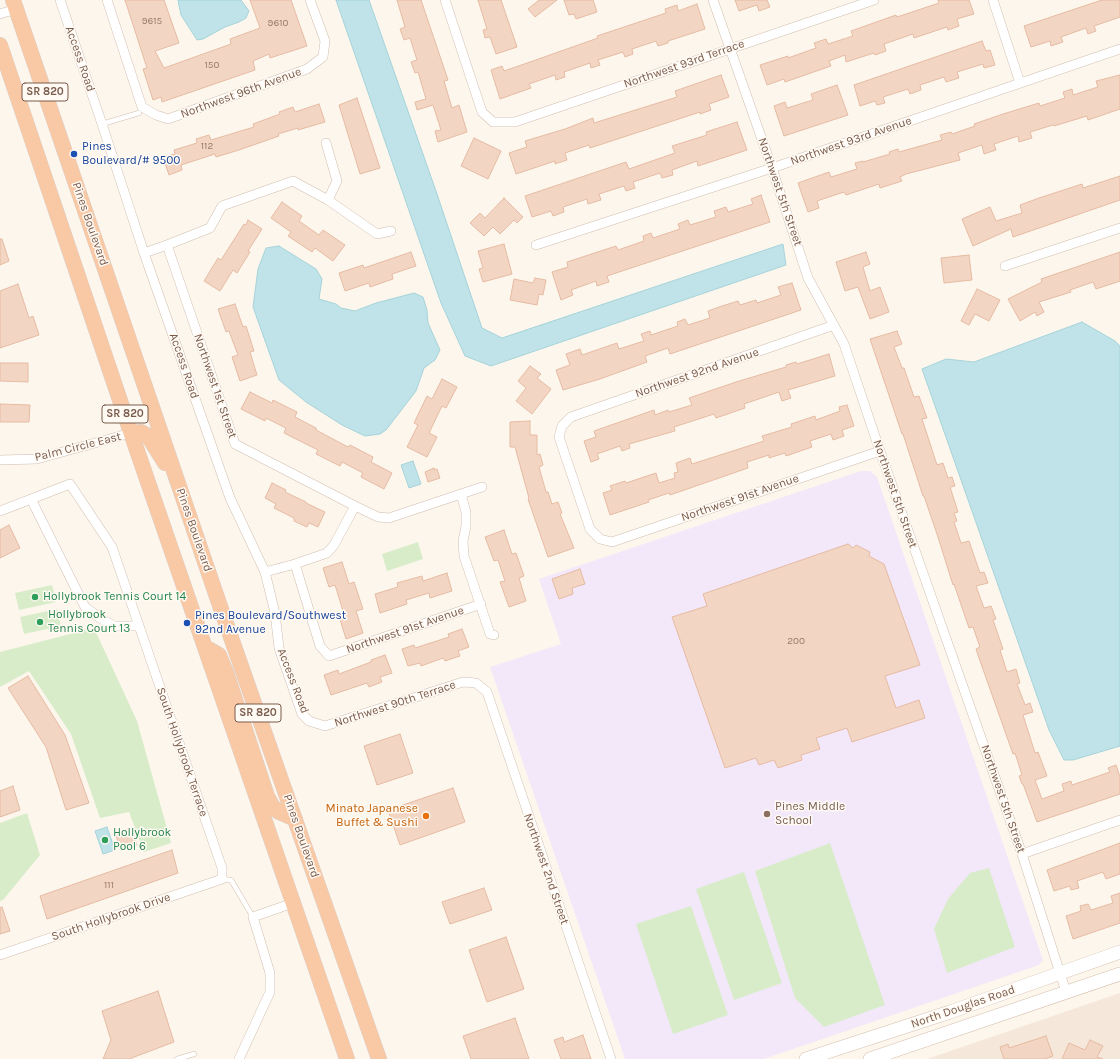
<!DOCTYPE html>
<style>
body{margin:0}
canvas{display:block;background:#fdf6ec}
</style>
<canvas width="1120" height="1059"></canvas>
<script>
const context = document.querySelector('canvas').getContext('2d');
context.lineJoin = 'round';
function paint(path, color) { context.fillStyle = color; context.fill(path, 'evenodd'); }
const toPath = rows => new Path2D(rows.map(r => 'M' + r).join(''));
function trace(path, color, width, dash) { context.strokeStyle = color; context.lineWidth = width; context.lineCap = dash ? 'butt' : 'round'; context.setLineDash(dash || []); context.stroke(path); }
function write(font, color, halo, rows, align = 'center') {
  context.font = font + ' Karla,sans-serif'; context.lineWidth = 3; context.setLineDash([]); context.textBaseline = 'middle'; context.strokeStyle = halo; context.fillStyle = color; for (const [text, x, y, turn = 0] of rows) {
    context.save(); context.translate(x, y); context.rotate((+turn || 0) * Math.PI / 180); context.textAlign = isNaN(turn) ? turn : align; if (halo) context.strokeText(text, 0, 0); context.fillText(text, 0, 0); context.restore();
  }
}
paint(toPath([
 [1120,993,1120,1059,927,1059]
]), '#f5e8da');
paint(toPath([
 [861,471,870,471,877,477,1043,960,1039,965,764,1059,625,1059,490,667,561,644,539,579]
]), '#f3e8fa');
paint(toPath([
 [418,542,423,559,387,571,382,554],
 [52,585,56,602,19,610,15,593],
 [57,609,61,626,24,634,20,617],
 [94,628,137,721,171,843,144,852,129,812,100,818,71,734,29,671,0,687,0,652],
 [27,813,40,855,3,900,0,901,0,823],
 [830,843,885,1005,824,1027,795,998,755,871],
 [989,868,1015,947,947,973,934,929,948,899,970,873],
 [744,872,782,983,734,1000,696,889],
 [691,906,728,1015,673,1034,636,924]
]), '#d8ecc9');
const water = toPath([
 [178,0,241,0,249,11,246,18,239,22,225,27,203,39,197,40,181,15,178,0],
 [336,0,369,0,437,194,482,328,502,338,783,244,786,265,491,366,465,356,441,303,336,0],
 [279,246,316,269,322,279,319,299,336,304,341,308,355,311,376,303,414,293,423,297,427,310,428,323,440,350,435,360,424,368,416,391,386,430,380,434,365,436,342,425,306,402,279,380,253,307,258,269,266,248,279,246],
 [1082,322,1115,341,1120,346,1120,746,1073,760,1064,760,1049,730,922,369,946,359,974,362,1082,322],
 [413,461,421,484,409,488,401,465,413,461],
 [107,827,115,850,103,854,95,831,107,827]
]);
paint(water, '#bfe3e8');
trace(water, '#a5d3da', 1);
const building = toPath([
 [125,0,164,0,179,43,155,51,164,68,231,44,230,39,260,28,250,0,291,0,307,46,270,58,269,54,253,61,255,70,162,102,161,97,153,100,143,69,147,68,125,0],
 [397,0,421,0,448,80,444,81,452,108,459,105,467,132,438,142,435,131,441,130,433,105,417,110,415,102,426,99,418,72,415,73,411,62,417,60,410,38,404,40,400,29,405,27,397,0],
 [478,0,501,0,517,47,496,54,490,37,485,38,483,30,487,29,478,0],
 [539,0,557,0,535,17,528,9,539,0],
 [564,0,593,0,597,12,576,19,574,14,569,15,564,0],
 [735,0,767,0,770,7,759,11,757,5,739,11,735,0],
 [938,0,969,0,974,14,957,19,959,26,948,30,947,27,914,38,913,34,884,44,886,51,875,55,874,53,846,62,845,55,829,61,831,66,785,82,784,79,767,85,760,65,788,56,788,58,816,48,814,43,826,39,828,44,853,36,851,31,896,15,897,17,939,3,938,0],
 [1102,0,1120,0,1120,17,1094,26,1096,31,1088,34,1086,28,1061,37,1063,42,1051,46,1050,41,1031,47,1024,26,1102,0],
 [697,4,705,29,668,41,668,43,658,46,656,41,632,49,633,54,625,57,623,52,598,60,600,65,591,68,590,63,564,72,565,77,556,80,555,75,529,84,531,88,500,99,491,70,502,66,504,71,530,62,598,38,597,36,666,13,665,9,677,5,678,11,697,4],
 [982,41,986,51,990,50,995,65,984,68,983,64,957,72,959,78,946,82,944,77,920,85,921,90,910,94,908,89,883,97,885,103,877,105,875,101,860,106,854,85,982,41],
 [721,75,729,97,709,104,711,110,700,114,700,112,590,148,589,145,565,153,567,160,555,164,555,161,516,174,509,153,527,147,525,141,565,129,593,118,594,123,677,97,675,91,721,75],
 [1120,75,1120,109,1088,120,1087,116,1054,126,1053,125,1030,132,1032,138,1019,142,1018,136,994,144,996,150,984,154,982,145,958,153,960,160,906,174,900,177,902,181,880,188,879,184,846,195,844,192,817,201,819,208,808,212,798,183,829,172,831,177,857,169,855,163,863,161,863,162,890,154,889,152,898,149,899,152,942,140,940,135,951,132,952,134,975,126,974,124,1003,114,1039,103,1040,106,1065,98,1063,92,1072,89,1073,95,1098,87,1096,81,1120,75],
 [837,85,848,115,784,136,774,106,785,102,787,108,813,100,811,94,837,85],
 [357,98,380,168,360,174,339,105,357,98],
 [319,104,325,122,298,130,298,128,278,134,279,136,239,150,216,157,215,154,181,165,182,170,169,175,163,157,175,154,174,150,197,143,196,139,209,135,211,140,254,127,253,124,280,114,279,112,293,107,295,112,319,104],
 [737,122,747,150,698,166,697,161,672,170,673,175,662,178,660,173,633,182,635,188,626,191,624,186,599,194,601,200,588,204,587,199,563,207,564,212,553,216,551,211,532,217,525,196,626,162,629,169,675,153,672,146,707,135,706,132,737,122],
 [474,138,501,151,488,179,461,166,474,138],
 [1120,176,1120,200,1013,237,1011,229,973,246,962,219,990,207,996,221,1022,213,1020,205,1039,198,1082,184,1083,188,1120,176],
 [761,195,770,222,607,276,609,282,597,286,596,281,571,290,573,295,561,300,552,272,568,267,567,262,616,246,618,250,644,241,643,236,651,233,653,238,680,229,678,224,688,220,690,225,716,217,714,211,726,207,728,212,753,204,751,199,761,195],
 [504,198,523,217,517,223,514,220,500,234,493,227,484,236,470,223,480,213,485,218,504,198],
 [282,202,302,216,299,221,319,235,323,230,345,245,333,261,315,248,312,252,288,236,291,232,271,218,282,202],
 [248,220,262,229,248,251,250,252,237,273,233,270,220,291,204,281,218,258,221,260,244,224,246,225,248,220],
 [0,239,2,239,9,261,0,265,0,239],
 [504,244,512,274,483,282,479,269,483,268,478,251,504,244],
 [411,252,416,266,392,274,393,279,370,287,369,283,345,291,339,273,363,265,364,268,411,252],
 [866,252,870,264,863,267,870,291,880,287,889,312,870,319,858,287,845,291,836,262,866,252],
 [1120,252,1120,281,1096,289,1093,282,1070,290,1071,292,1039,302,1044,312,1037,316,1035,312,1020,321,1008,299,1042,282,1041,279,1120,252],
 [969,255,972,280,944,283,941,258,969,255],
 [535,278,546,280,543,295,539,294,537,305,510,300,514,279,533,283,535,278],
 [792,283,801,310,670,354,668,348,645,356,647,362,600,379,563,390,556,370,570,365,566,354,580,349,582,355,617,343,619,349,644,341,641,334,650,331,651,335,678,326,677,322,685,319,688,325,710,318,708,311,722,306,738,301,740,305,756,300,757,303,781,295,778,287,792,283],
 [18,284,29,318,33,316,39,335,0,348,0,291,18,284],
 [977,289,1000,300,989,321,975,314,969,325,961,321,977,289],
 [235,304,243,327,246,326,254,351,250,352,257,375,240,381,232,357,238,355,229,331,226,332,218,309,235,304],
 [897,331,902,344,894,347,902,368,904,368,914,397,919,396,927,418,922,419,937,465,943,463,948,478,952,477,955,486,950,487,958,512,954,513,957,521,954,522,961,543,969,541,980,573,984,572,988,583,976,586,984,608,991,606,996,619,993,620,1003,649,1000,650,1007,672,1016,669,1020,683,1017,684,1025,705,1030,703,1033,712,1023,715,1035,753,1038,752,1047,776,1035,780,1042,799,1064,791,1062,784,1071,781,1072,785,1110,772,1108,768,1116,765,1120,777,1120,794,1037,822,1023,784,1022,784,1019,776,1022,775,1015,753,1013,754,979,658,976,649,980,647,973,627,969,628,954,584,953,585,937,534,924,496,923,496,903,434,902,434,870,339,897,331],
 [829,354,835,376,788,390,791,398,782,401,779,392,744,404,745,408,716,418,714,414,674,427,675,431,629,444,630,448,622,451,620,446,597,454,599,459,591,462,584,441,596,437,594,431,654,410,655,415,668,410,669,412,692,405,689,398,736,382,786,367,786,365,796,362,797,364,829,354],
 [0,363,28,363,28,382,0,381,0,363],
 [530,366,541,374,537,378,551,389,532,414,516,401,526,388,518,381,530,366],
 [442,379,457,387,446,408,442,406,429,433,437,437,427,457,407,447,418,425,414,423,427,396,432,399,442,379],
 [250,392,272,403,273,400,297,412,295,417,316,428,316,430,348,447,350,445,373,457,371,462,392,473,384,489,361,477,363,473,342,462,340,466,316,454,318,450,284,433,286,428,266,418,265,421,241,409,250,392],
 [0,404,30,405,29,422,0,422,0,404],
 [847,405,854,426,842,430,844,436,833,440,831,434,810,441,812,447,786,456,785,453,769,458,769,455,747,462,748,468,670,495,669,493,648,500,649,502,610,515,603,493,612,490,610,486,625,481,626,483,656,473,659,483,675,478,674,473,678,472,676,463,690,458,692,464,764,441,762,436,792,427,791,424,815,416,816,420,840,411,839,407,847,405],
 [530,421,530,435,537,435,537,455,540,454,543,465,539,467,546,492,548,492,552,504,558,502,562,513,560,514,574,548,548,557,528,499,529,498,515,447,510,447,510,422,530,421],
 [434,468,434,470,437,469,440,478,428,482,425,472,434,468],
 [272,483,286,490,285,492,306,502,306,503,325,512,318,527,309,523,307,527,294,521,294,518,274,508,276,504,265,498,272,483],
 [9,525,20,548,0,558,0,530,9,525],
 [504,530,512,554,516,553,524,576,519,578,526,601,509,607,500,582,505,581,498,560,494,561,485,537,504,530],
 [848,544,853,548,856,545,870,552,869,556,884,564,920,665,885,676,896,708,919,700,925,718,852,742,847,728,816,738,820,749,801,755,802,760,778,768,774,760,759,765,756,758,725,768,672,617,707,606,703,594,848,544],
 [342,562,349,584,354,582,363,609,356,611,363,633,346,639,339,616,344,614,335,585,329,587,323,568,342,562],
 [580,569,585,584,572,588,573,594,559,599,552,579,580,569],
 [447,573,452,591,430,598,429,593,406,600,407,604,380,613,375,594,398,587,397,583,422,576,423,581,447,573],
 [462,629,469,647,458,651,460,656,445,661,443,658,421,666,420,663,408,666,402,649,414,645,415,648,449,637,448,634,462,629],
 [385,655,392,673,380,677,382,682,369,687,367,683,331,695,324,675,338,670,339,674,371,662,371,660,385,655],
 [28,676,65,735,89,803,66,810,46,747,8,688,28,676],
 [400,734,413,773,377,785,364,746,400,734],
 [13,786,20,810,0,817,0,791,13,786],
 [453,788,465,822,400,845,388,810,453,788],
 [131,828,137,845,121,851,115,833,131,828],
 [1120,843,1120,874,1106,879,1103,872,1077,881,1079,888,1071,890,1070,886,1054,891,1047,870,1120,843],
 [172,850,178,873,47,919,40,896,172,850],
 [484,888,492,910,450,924,442,902,484,888],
 [1120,893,1120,923,1073,939,1066,916,1081,911,1080,906,1088,904,1091,910,1113,903,1111,896,1120,893],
 [2,907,10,931,0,934,0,908,2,907],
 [506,937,524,989,487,1002,469,950,506,937],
 [158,991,174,1042,129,1059,103,1059,111,1040,102,1011,158,991],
 [515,1018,529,1059,471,1059,463,1036,515,1018],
 [583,1035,591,1059,561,1059,554,1040,563,1037,564,1042,583,1035],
 [1046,1036,1053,1056,1044,1059,1004,1059,1000,1047,1008,1044,1009,1048,1046,1036],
 [1090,1040,1103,1046,1097,1057,1103,1059,1062,1059,1069,1043,1085,1050,1090,1040]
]);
paint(building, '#f3d5c3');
trace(building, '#e6bba3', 1);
const service = toPath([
 [102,124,139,113],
 [222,879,231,880,253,917],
 [177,1059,194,1054]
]);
const minor = toPath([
 [60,0,102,124,144,253,230,498,265,572,275,613,279,648,302,714,309,721,325,726,463,682,476,683,487,692,611,1059],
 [107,0,142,107,156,115,168,119,307,69,323,57,325,41,310,0],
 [445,0,482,112,493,122,515,122,874,0],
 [713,0,772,168,808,278,844,344,880,451,1022,854,1066,992],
 [993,0,1020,83],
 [0,14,16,9],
 [326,143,337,181,328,200],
 [167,245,235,444,355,506],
 [536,245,772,168,1120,49],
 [144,253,167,245,210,228,222,206,293,181,328,200,377,234,391,231],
 [1005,266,1120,228],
 [834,325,571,417,562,426,559,437,590,529,600,539,612,542,880,451],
 [0,460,37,459,131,433],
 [461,494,466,512,466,526,463,541,464,556,490,634,494,635],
 [31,499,85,607,100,618,114,626,139,626],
 [0,511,70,484,112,547,222,868,222,879,0,955],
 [295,564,320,646,329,656,481,604],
 [265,572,295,564,327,553,334,545,355,506,378,517,389,518,482,487],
 [1022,854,1120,820],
 [239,1059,270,992,270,973,253,917,293,903]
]);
const secondary = toPath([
 [806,1059,950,1012,1120,952],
 [870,1059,1120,974]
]);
const trunk = toPath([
 [13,0,220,606,379,1059],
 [0,45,131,433,347,1059],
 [131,433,141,432,148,436,165,463],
 [205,647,219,655,226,672,267,796,273,807,279,812,295,819]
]);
trace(service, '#d1beb0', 5.5);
trace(minor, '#d1beb0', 10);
trace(secondary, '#d6c0b0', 14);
trace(trunk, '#dad1cd', 16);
trace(service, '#fff', 4.5);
trace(minor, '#fff', 9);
trace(secondary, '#fff', 13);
trace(trunk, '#f9c8a4', 15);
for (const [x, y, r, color] of [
 [74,154,4,"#1a4fb4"],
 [35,597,4,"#2e9e5b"],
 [40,622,4,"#2e9e5b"],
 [187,623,4,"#1a4fb4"],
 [767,814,4,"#8d6e63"],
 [426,816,4,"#e8710a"],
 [105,840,4,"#2e9e5b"]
]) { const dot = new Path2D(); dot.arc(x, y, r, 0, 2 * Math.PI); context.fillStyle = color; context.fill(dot); trace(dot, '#fffaf3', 1.5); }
write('10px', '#987a6a', null, [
 ["9615",152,21],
 ["9610",278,23],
 ["150",212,65],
 ["112",207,146],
 ["200",796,641],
 ["111",109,885]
]);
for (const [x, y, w] of [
 [45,92,46],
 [125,414,46],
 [258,713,46]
]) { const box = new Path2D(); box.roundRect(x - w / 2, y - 9, w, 18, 3); context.fillStyle = '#fffaf3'; context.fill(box); trace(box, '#7a5c4d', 1); }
write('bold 11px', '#7a5c4d', null, [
 ["SR 820",45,92],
 ["SR 820",125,414],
 ["SR 820",258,713]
]);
write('12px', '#7a5c4d', '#fffaf3', [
 ["Access Road",80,59,71],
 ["Northwest 93rd Terrace",684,64,-19],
 ["Northwest 96th Avenue",241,93,-20],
 ["Northwest 93rd Avenue",851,141,-19],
 ["Northwest 5th Street",780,192,71],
 ["Pines Boulevard",90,224,71],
 ["Access Road",184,366,71],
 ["Northwest 92nd Avenue",697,373,-19],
 ["Northwest 1st Street",215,386,71],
 ["Palm Circle East",78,447,-14],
 ["Northwest 5th Street",895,494,71],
 ["Northwest 91st Avenue",740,498,-19],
 ["Pines Boulevard",194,530,71],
 ["Northwest 91st Avenue",405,630,-19],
 ["Access Road",293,681,69],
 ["Northwest 90th Terrace",395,704,-18],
 ["South Hollybrook Terrace",182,752,71],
 ["Northwest 5th Street",1003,799,71],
 ["Pines Boulevard",301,836,71],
 ["Northwest 2nd Street",546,869,71],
 ["South Hollybrook Drive",111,917,-19],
 ["North Douglas Road",963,1007,-19]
]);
write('12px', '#164399', '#fffaf3', [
 ["Pines",82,147],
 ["Boulevard/# 9500",82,161],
 ["Pines Boulevard/Southwest",195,616],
 ["92nd Avenue",195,630]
], 'left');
write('12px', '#27864d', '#fffaf3', [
 ["Hollybrook Tennis Court 14",43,597],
 ["Hollybrook",48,615],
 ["Tennis Court 13",48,629],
 ["Hollybrook",113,833],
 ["Pool 6",113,847]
], 'left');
write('12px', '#785e54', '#fffaf3', [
 ["Pines Middle",775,807],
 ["School",775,821]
], 'left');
write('12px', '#c56008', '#fffaf3', [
 ["Minato Japanese",418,809],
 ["Buffet & Sushi",418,823]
], 'right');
</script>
